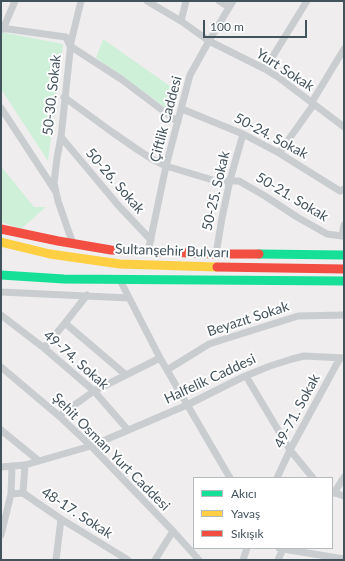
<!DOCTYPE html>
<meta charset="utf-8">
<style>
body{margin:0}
#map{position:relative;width:345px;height:561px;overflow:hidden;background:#efedee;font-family:Lato,sans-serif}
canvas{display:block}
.frame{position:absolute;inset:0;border:2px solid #43535c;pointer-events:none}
.legend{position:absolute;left:193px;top:477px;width:140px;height:72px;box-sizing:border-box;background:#fff;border:1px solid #b4babe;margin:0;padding:5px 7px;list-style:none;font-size:12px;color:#43535c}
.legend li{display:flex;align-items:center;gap:8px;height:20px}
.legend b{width:20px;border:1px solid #b4babe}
.scale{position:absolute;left:203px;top:20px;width:104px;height:18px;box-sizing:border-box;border:2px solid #43535c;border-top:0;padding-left:5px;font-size:12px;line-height:14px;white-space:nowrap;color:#43535c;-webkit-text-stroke:3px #fff;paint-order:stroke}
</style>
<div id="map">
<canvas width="345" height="561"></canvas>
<div class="frame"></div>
<ul class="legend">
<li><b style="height:5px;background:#16e098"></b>Akıcı</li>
<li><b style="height:5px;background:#ffcf43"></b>Yavaş</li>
<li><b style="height:5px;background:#f24e42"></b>Sıkışık</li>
</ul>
<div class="scale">100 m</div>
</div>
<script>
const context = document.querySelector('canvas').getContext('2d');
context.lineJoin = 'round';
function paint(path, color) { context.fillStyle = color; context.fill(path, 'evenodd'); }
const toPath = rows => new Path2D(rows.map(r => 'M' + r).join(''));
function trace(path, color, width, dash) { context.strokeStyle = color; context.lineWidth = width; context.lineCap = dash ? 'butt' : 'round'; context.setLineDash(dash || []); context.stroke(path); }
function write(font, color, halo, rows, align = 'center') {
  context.font = font + ' Lato,sans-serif'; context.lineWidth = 4; context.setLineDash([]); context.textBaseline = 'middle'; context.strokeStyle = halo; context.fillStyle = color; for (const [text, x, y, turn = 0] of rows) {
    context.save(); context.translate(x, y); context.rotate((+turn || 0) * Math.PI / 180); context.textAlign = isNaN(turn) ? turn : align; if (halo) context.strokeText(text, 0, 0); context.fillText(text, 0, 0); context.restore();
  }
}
paint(toPath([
 [1,32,63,44,48,161,1,89],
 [103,39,177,91,172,112,96,58],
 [1,166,34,207,46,207,21,229,1,222]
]), '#cff0d8');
trace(toPath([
 [147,1,181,21,209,41,265,69,278,77,344,127],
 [219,1,229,7],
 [181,21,186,1],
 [1,28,66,37,70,46,121,79,178,122],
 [3,29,15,1],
 [265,69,307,1],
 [64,97,112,132,138,150,152,159,166,166,216,181,239,181,265,196,297,217,327,234,342,236,344,225],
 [312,102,344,49],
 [1,108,56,192,58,201,73,244],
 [182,109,243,134,279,153,340,191,344,189],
 [61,137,118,205,151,240],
 [279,153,314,104],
 [56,192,54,183,57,158,61,137,71,42,81,1],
 [148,252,166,166,190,75,209,41,233,1],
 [216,254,222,218,230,180,243,134],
 [120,280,160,358,230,478],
 [1,292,129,298],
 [1,315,44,348,94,391,128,430],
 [65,323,126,375],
 [44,348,65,323,87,295],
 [1,367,59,416,91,446,173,531,199,560],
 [167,370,209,344,298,316,344,315],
 [246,376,290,450,313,478],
 [59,416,94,391,160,358],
 [1,430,39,461],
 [1,467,25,465,91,446,187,405,243,377,270,366,292,359,304,356,344,358],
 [277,478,290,450,340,358],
 [332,492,344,496],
 [23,493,25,465],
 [334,493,344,477],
 [11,494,23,493,61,519,128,560],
 [1,535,11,494,12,466],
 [279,548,283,549,344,559],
 [56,560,61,519],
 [155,560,173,531],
 [243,560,247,548],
 [278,560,283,549]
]), '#c9cdcf', 7);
trace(toPath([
 [259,254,344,255],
 [1,275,64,279,344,281]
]), '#16e098', 9);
trace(toPath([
 [1,242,50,254,120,264,217,267]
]), '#ffcf43', 9);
trace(toPath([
 [1,229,58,241,111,250,216,254,259,254],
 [217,267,344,269]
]), '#f24e42', 9);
write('14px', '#43535c', '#fff', [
 ["Yurt Sokak",285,70,33],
 ["50-30. Sokak",52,95,-84],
 ["Çiftlik Caddesi",166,119,-75],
 ["50-24. Sokak",271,136,28],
 ["50-26. Sokak",115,181,49],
 ["50-25. Sokak",216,191,-77],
 ["50-21. Sokak",292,197,31],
 ["Sultanşehir Bulvarı",172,251,2],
 ["Beyazıt Sokak",248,319,-18],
 ["49-74. Sokak",76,360,41],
 ["Halfelik Caddesi",210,379,-25],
 ["49-71. Sokak",297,411,-62],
 ["Şehit Osman Yurt Caddesi",111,452,45],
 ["48-17. Sokak",77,513,33]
]);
</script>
